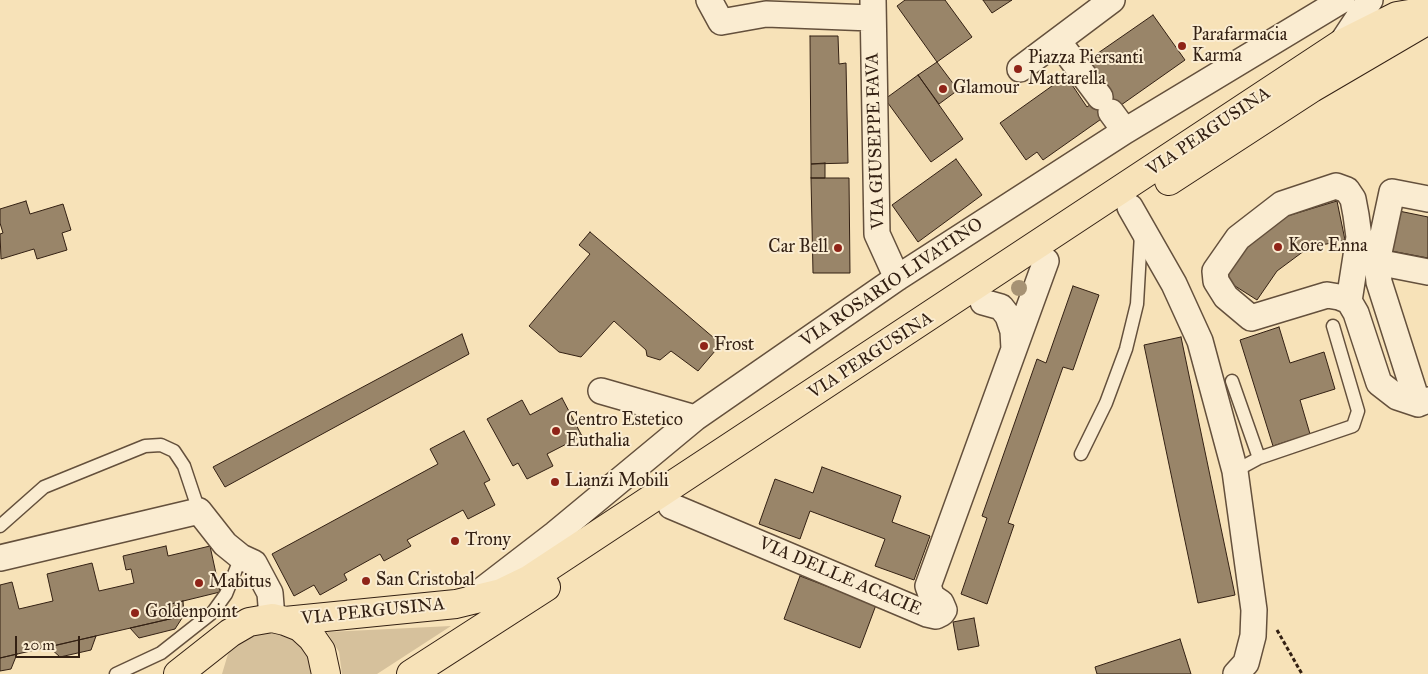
<!DOCTYPE html>
<style>
body{margin:0}
#map{position:relative;width:1428px;height:674px;overflow:hidden;background:#f7e2b8;font-family:"IM FELL Great Primer",serif}
canvas{display:block}
.scale{position:absolute;left:15px;top:636px;width:65px;height:22px;box-sizing:border-box;border:2px solid #332013;border-top:0;padding-left:6px;font-size:15px;line-height:18px;white-space:nowrap;color:#332013;-webkit-text-stroke:4px #faecd1;paint-order:stroke}
</style>
<div id="map">
<canvas width="1428" height="674"></canvas>
<div class="scale">20 m</div>
</div>
<script>
const context = document.querySelector('canvas').getContext('2d');
context.lineJoin = 'round';
function paint(path, color) { context.fillStyle = color; context.fill(path, 'evenodd'); }
const toPath = rows => new Path2D(rows.map(r => 'M' + r).join(''));
function trace(path, color, width, dash) { context.strokeStyle = color; context.lineWidth = width; context.lineCap = dash ? 'butt' : 'round'; context.setLineDash(dash || []); context.stroke(path); }
function write(font, color, halo, rows, align = 'center') {
  context.font = font + ' "IM FELL Great Primer",serif'; context.lineWidth = 4; context.setLineDash([]); context.textBaseline = 'middle'; context.strokeStyle = halo; context.fillStyle = color; for (const [text, x, y, turn = 0] of rows) {
    context.save(); context.translate(x, y); context.rotate((+turn || 0) * Math.PI / 180); context.textAlign = isNaN(turn) ? turn : align; if (halo) context.strokeText(text, 0, 0); context.fillText(text, 0, 0); context.restore();
  }
}
paint(toPath([
 [451,626,377,674,342,674,339,652,327,632],
 [273,631,286,634,297,641,306,651,314,674,222,674,228,654,236,644,247,636]
]), '#d6c19c');
const building = toPath([
 [905,0,945,0,972,37,937,62,897,6,905,0],
 [983,0,1012,0,992,13,983,0],
 [1153,15,1185,60,1043,160,1037,152,1026,160,1000,123,1066,76,1087,107,1109,91,1088,60,1153,15],
 [810,36,838,36,839,64,846,63,848,163,811,164,810,36],
 [937,62,958,90,939,104,918,75,937,62],
 [918,75,963,139,931,162,885,99,918,75],
 [956,159,982,195,918,242,892,205,956,159],
 [825,163,825,178,811,178,811,164,825,163],
 [811,178,849,178,850,273,813,273,811,178],
 [26,201,30,214,63,204,71,230,62,233,67,250,37,259,34,249,1,259,0,234,3,233,0,223,0,209,26,201],
 [1337,201,1345,240,1308,248,1277,271,1257,300,1224,279,1244,250,1287,216,1337,201],
 [1394,210,1428,217,1428,258,1386,250,1394,210],
 [590,232,721,344,698,371,671,351,660,360,647,356,646,350,614,321,581,357,559,352,529,326,590,254,579,245,590,232],
 [1073,286,1099,295,1073,370,1063,367,1008,523,1014,525,987,604,961,594,987,518,982,516,1037,359,1046,363,1073,286],
 [1279,327,1290,363,1324,352,1335,389,1300,400,1310,434,1273,446,1240,340,1279,327],
 [462,334,469,354,225,487,213,467,462,334],
 [1181,337,1235,595,1198,603,1144,345,1181,337],
 [562,398,582,436,547,454,553,466,527,479,518,463,513,466,487,419,522,400,530,415,562,398],
 [464,431,490,480,484,483,495,505,468,519,463,510,407,540,411,546,384,561,380,554,344,574,347,580,320,595,314,585,294,596,272,554,438,464,430,449,464,431],
 [822,467,901,496,892,522,930,536,914,580,875,566,885,539,810,511,800,539,759,524,775,479,813,493,822,467],
 [166,546,168,556,210,546,220,592,171,604,174,618,0,658,0,585,12,582,19,609,53,601,47,574,92,563,99,591,134,583,131,569,126,570,123,556,166,546],
 [800,576,876,605,860,648,784,619,800,576],
 [183,601,184,615,175,629,139,638,130,628,174,618,171,604,183,601],
 [974,618,979,646,958,650,953,622,974,618],
 [96,636,91,650,60,657,49,647,96,636],
 [1180,639,1191,674,1097,674,1095,667,1180,639],
 [17,654,11,669,0,671,0,658,17,654]
]);
paint(building, '#998569');
trace(building, '#332013', 1);
const lane = toPath([
 [1232,381,1259,458],
 [1081,454,1106,403,1126,349,1137,304,1141,234],
 [1235,471,1259,458,1353,426,1358,411,1333,326],
 [0,526,44,487,145,446,161,445,174,451,184,466,199,511],
 [116,674,161,653,213,612,226,594,241,557]
]);
const street = toPath([
 [709,0,721,22,766,14,872,18],
 [873,0,877,234,897,278],
 [1058,41,1100,97],
 [1341,44,1370,0],
 [1020,69,1112,0],
 [1111,112,1125,131],
 [1130,207,1174,284,1200,341,1235,471,1254,610,1253,636,1246,663,1236,674],
 [1377,262,1428,272],
 [1349,301,1359,237,1356,215,1353,199,1347,190,1336,186,1282,204,1238,238,1215,271,1216,281,1226,297,1251,318,1327,295,1339,297,1349,301,1356,313,1379,383,1397,397,1418,404,1428,400],
 [983,302,1001,307,1008,316,1013,331,1014,349],
 [601,391,695,418],
 [1418,404,1379,282,1377,262,1392,192,1428,199],
 [671,506,927,614,936,616,942,613,944,610,941,603,932,597,928,586,1046,261],
 [0,558,199,511,225,544,241,557,254,563,270,593,272,618],
 [468,601,555,534,695,418,897,278,1125,131,1342,0]
]);
const primary = toPath([
 [1169,181,1312,88,1428,20],
 [285,621,456,604,501,593,530,579,1341,44,1397,16,1428,11],
 [178,674,230,633,249,622,272,618,285,621,300,627,312,638,321,651,326,674],
 [411,674,546,587]
]);
trace(lane, '#64503c', 15);
trace(street, '#64503c', 28);
trace(primary, '#332013', 30);
trace(toPath([
 [1277,630,1302,674]
]), '#332013', 3, [4, 2.5]);
trace(lane, '#faecd1', 12);
trace(street, '#faecd1', 25);
trace(primary, '#f7e2b8', 28);
context.fillStyle = '#a69274';
for (const [x, y] of [
 [1019,288]
]) { context.beginPath(); context.arc(x, y, 8, 0, 2 * Math.PI); context.fill(); }
for (const [x, y, r, color] of [
 [1182,46,5,"#8f2418"],
 [1018,69,5,"#8f2418"],
 [943,89,5,"#8f2418"],
 [1278,247,5,"#8f2418"],
 [838,248,5,"#8f2418"],
 [704,346,5,"#8f2418"],
 [556,431,5,"#8f2418"],
 [555,482,5,"#8f2418"],
 [455,541,5,"#8f2418"],
 [366,581,5,"#8f2418"],
 [199,583,5,"#8f2418"],
 [135,613,5,"#8f2418"]
]) { const dot = new Path2D(); dot.arc(x, y, r, 0, 2 * Math.PI); context.fillStyle = color; context.fill(dot); trace(dot, '#faecd1', 2); }
write('18px', '#332013', '#faecd1', [
 ["Parafarmacia",1192,36],
 ["Karma",1192,57],
 ["Piazza Piersanti",1028,59],
 ["Mattarella",1028,80],
 ["Glamour",953,89],
 ["Kore Enna",1288,247],
 ["Car Bell",828,248,"right"],
 ["Frost",714,346],
 ["Centro Estetico",566,421],
 ["Euthalia",566,442],
 ["Lianzi Mobili",565,482],
 ["Trony",465,541],
 ["San Cristobal",376,581],
 ["Mabitus",209,583],
 ["Goldenpoint",145,613]
], 'left');
write('18px', '#332013', '#faecd1', [
 ["VIA PERGUSINA",1209,132,-34],
 ["VIA GIUSEPPE FAVA",876,141,-92],
 ["VIA ROSARIO LIVATINO",892,283,-34],
 ["VIA PERGUSINA",871,356,-33],
 ["VIA DELLE ACACIE",840,577,23],
 ["VIA PERGUSINA",373,612,-6]
]);
</script>
